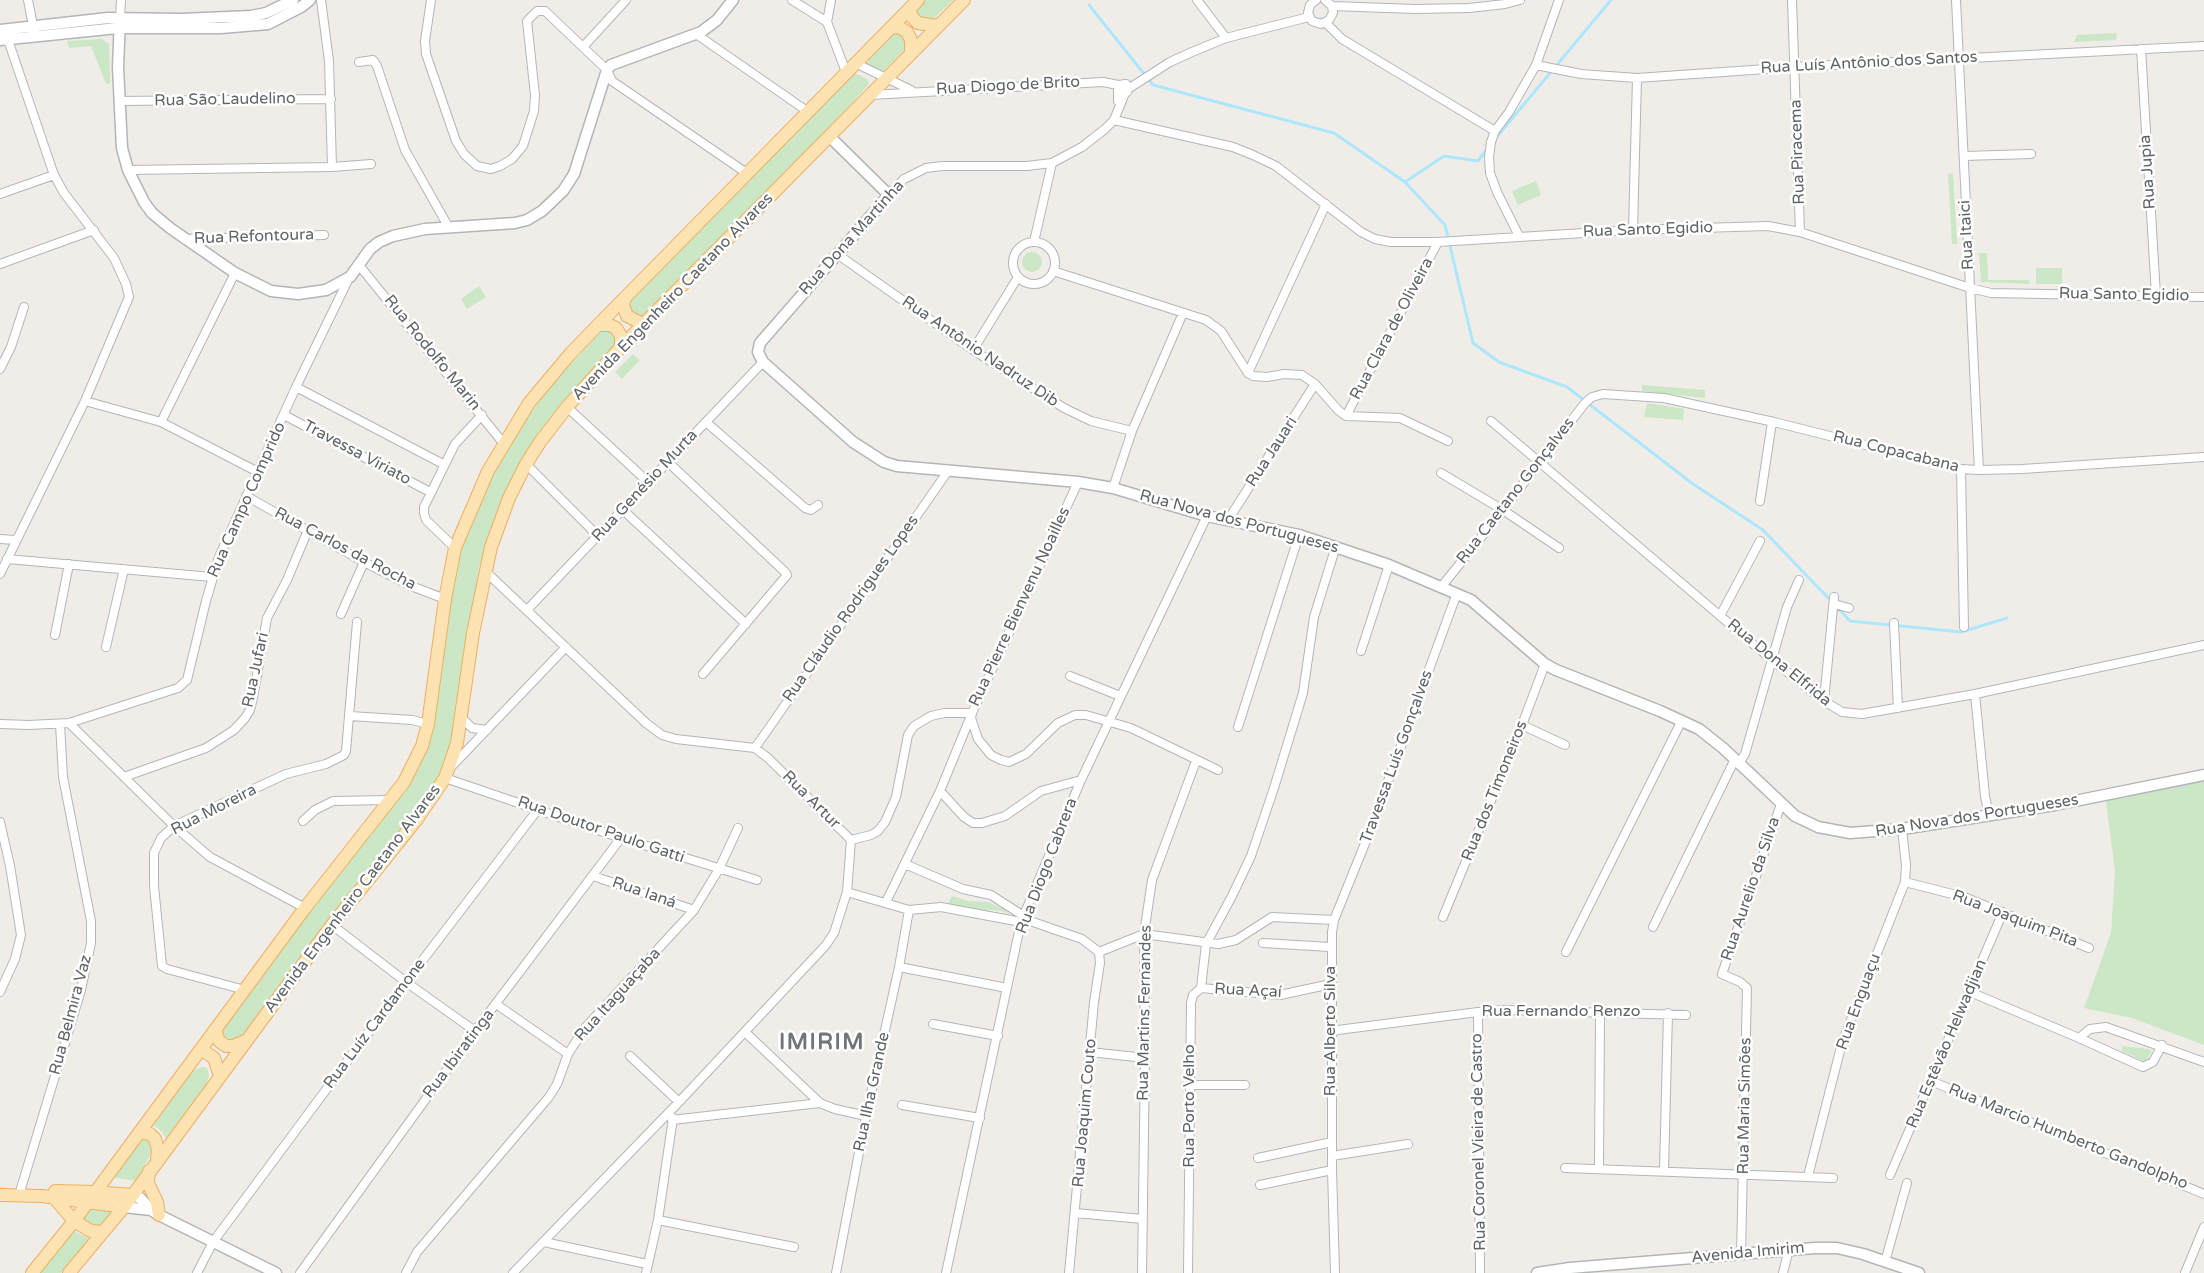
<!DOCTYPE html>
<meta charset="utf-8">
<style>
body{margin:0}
canvas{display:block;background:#f0ede8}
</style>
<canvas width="2204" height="1273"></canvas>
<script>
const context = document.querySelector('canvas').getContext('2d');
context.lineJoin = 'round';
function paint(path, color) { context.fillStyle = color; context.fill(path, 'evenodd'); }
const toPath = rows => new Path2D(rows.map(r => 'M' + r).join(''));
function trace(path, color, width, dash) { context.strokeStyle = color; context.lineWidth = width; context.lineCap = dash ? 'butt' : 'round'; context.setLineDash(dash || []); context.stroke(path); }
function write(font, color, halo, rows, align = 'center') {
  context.font = font + ' "Varela Round",sans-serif'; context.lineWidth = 5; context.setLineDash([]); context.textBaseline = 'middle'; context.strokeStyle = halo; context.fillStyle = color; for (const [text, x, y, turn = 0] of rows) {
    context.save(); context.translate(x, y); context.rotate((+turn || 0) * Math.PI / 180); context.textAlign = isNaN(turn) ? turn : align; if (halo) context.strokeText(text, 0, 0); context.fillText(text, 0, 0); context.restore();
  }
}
paint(toPath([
 [924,0,953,0,931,21,924,21,915,15,916,8],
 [895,30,908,37,907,47,882,72,866,64,872,55],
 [2117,33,2116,40,2074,42,2077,35],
 [102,39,109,44,110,83,106,84,91,46,69,48,67,41],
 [855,73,867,79,869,84,832,125,639,319,628,312,629,302],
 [1953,173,1957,244,1952,244,1948,174],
 [1536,181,1541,195,1518,205,1512,191],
 '1022 262a10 10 0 1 1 20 0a10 10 0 1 1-20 0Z',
 [1979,253,1987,253,1988,280,2029,280,2030,284,1981,282],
 [2036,268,2062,268,2062,284,2036,284],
 [479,286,486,297,467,309,461,299],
 [610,328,619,343,561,403,505,495,479,568,453,741,441,778,244,1036,228,1043,222,1037,221,1030,309,911,394,805,419,768,431,735,449,602,461,545,493,472,521,427,549,388,602,330],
 [633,354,640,360,622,379,615,372],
 [1642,385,1705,390,1705,398,1642,391],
 [1647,403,1684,409,1683,420,1644,417],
 [2204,782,2204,1045,2132,1018,2084,1008,2111,933,2115,872,2106,801],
 [952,896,969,901,988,902,1004,909,1010,915,1002,911,966,908,948,903],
 [2122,1046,2149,1049,2152,1052,2146,1060,2143,1061,2122,1051],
 [202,1067,207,1068,209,1076,207,1083,166,1138,159,1129,152,1124,191,1071],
 [147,1139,153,1147,152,1152,136,1181,111,1177,142,1140],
 [92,1204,115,1210,99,1229,81,1219],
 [73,1231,87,1237,89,1241,61,1273,38,1273]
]), '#cbe7c5');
trace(toPath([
 [1089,5,1153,85,1334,133,1405,182,1445,225,1473,343,1499,362,1567,387,1693,484,1763,530,1833,603],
 [1495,139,1611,0],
 [1405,182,1444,156,1478,161,1487,149],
 [1837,607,1850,621,1961,632,2007,618]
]), '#ace7fc', 3);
const street = toPath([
 [28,0,34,31],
 [431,0,425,41,426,54,456,141,464,154,477,166,491,169,500,166,512,159,523,146,534,111,535,95,527,21,537,11,545,11,607,70,612,81,748,174],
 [792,0,827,22,831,0],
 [1197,0,1226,38],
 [1316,0,1310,5,1308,13,1312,21,1321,24,1329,20,1333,13,1332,6,1325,0],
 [1792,0,1800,232],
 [1956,0,1979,470],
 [1332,6,1415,9,1469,8,1505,4,1520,0],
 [120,18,121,0],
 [827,22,846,72],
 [1326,23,1342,39,1495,131],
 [696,34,807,111],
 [583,47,626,0],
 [2141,49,2156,295],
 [359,62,373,60,377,66,405,150,449,228],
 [855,63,911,90],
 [1536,65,1581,74,1637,78,1795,67,2204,46],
 [1128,89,1170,62,1192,52,1226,38,1309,17],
 [871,95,1103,82,1118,85],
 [119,101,331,99],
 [1118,101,1118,85,1126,84,1127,92,1119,93],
 [1114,120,1233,147,1253,155,1276,166,1361,232,1375,239,1391,242,1438,242,1633,230,1768,226,1800,232,1970,288,1991,293,2204,297],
 [1964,156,2031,154],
 [332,167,371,164],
 [128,170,332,167,329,61,321,0],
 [0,194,54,175],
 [889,195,904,179,926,168,942,166,1027,166,1052,163,1082,147,1105,129,1114,120,1125,93],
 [1633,230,1637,78],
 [1519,236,1497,192,1490,173,1489,157,1491,142,1495,131,1509,112,1536,65,1559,0],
 [184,239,324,235],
 [1034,242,1052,163],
 '1013 263a21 21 0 1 1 42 0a21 21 0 1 1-42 0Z',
 [837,254,973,350,1064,408,1091,421,1132,431],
 [0,264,94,230],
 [358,264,504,444],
 [1053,271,1206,320,1221,331,1248,373,1253,376,1267,377,1284,374,1302,375,1315,384,1339,411,1346,416,1400,418,1448,441],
 [973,350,1018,277],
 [0,369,11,347,24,307],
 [1248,373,1326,204],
 [296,387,443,464],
 [85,401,161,422,258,472],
 [567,407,648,482],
 [284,415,430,492],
 [1346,416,1438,242],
 [1491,421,1772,660,1824,701,1842,712,1862,714,1975,694,2204,645],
 [161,422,235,273],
 [706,422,805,508,811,510,818,505],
 [668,462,784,571,787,575,703,674],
 [526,464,598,536],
 [1961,469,1964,627],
 [1441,473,1503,510,1559,548],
 [1078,482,972,713,971,718,978,739,991,755,1001,760,1009,762,1026,754,1058,723,1075,715,1086,715,1131,728,1218,770],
 [1113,488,1132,431,1183,313],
 [246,496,364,562,411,586,445,599],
 [1760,501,1772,422],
 [623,510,746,624],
 [1228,520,1315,384],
 [0,539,16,540],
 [455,548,426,520,424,513,424,507,455,444,482,415],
 [7,559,212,577],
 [485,571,646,723,662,735,676,739,755,748,768,758,851,840,847,892,834,933,826,945,679,1102,513,1273],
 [0,574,85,401,129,297,126,284,114,258,64,193,54,175,6,34],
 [1442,586,1503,510,1585,403,1592,397,1603,394,1664,398,1774,422,1961,469,1979,470,2022,469,2204,457],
 [1834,604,1849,608],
 [527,610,763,362],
 [341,614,364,562],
 [1720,616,1760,541],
 [1894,623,1898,708],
 [55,635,69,564],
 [106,647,124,569],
 [1361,651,1389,565],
 [1070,676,1120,696],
 [1975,694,1985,796,1989,816],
 [1824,701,1834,597],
 [350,716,412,720,428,724],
 [461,717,472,728,487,730],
 [69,723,174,826,210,857,305,908],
 [0,724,29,725,69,723,178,688,187,680,206,601,219,557,296,387,349,278],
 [1522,725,1565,745],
 [1238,727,1299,535],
 [755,748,948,471],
 [1739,763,1745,754,1787,607,1799,580],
 [451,767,566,647],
 [124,777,206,748,234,730,245,718,250,710,253,698,267,618,287,580,308,530],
 [445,778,621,838,757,880],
 [940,791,964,817,973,823,982,823,1005,816,1041,791,1081,780],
 [303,821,315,810,333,801,390,800],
 [0,822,10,866,21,935,15,959,0,992],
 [851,840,871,835,878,831,885,822,896,797,908,735,914,726,931,716,944,713,972,713],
 [905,864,963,889,991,895,1033,922,1082,939,1099,952,1144,934,1218,944,1236,940,1272,917,1334,920],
 [593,876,694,910],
 [1905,882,1964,897,2089,948],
 [847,892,909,910,941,907,1021,922],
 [886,902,940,791,970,718],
 [1443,917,1522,725,1545,664],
 [332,925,406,982,475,1031],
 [1653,927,1735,759],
 [1263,943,1330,947],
 [1566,952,1682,720],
 [899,967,1007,988],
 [1201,988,1280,995,1331,984],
 [245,990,167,969,162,966,154,886,154,853,161,838,174,826,286,774,326,764,344,755,346,751,357,622],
 [1970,992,2079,1038,2090,1029,2106,1027,2204,1062],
 [496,1004,568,1054],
 [1478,1012,1480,1273],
 [933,1024,998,1036],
 [1330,1031,1478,1012,1506,1010,1686,1015],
 [745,1032,820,1103],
 [2079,1038,2143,1067,2153,1062,2162,1045],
 [1090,1052,1145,1058],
 [630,1056,679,1102],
 [1931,1081,2204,1194],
 [1191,1085,1245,1085],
 [902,1105,980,1118],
 [672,1120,820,1103,835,1109,866,1116],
 [1332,1156,1408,1144],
 [1258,1158,1332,1142],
 [1565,1168,1833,1178],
 [1599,1168,1600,1011],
 [1664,1171,1668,1013],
 [1890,1175,2003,912],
 [1808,1176,1842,1043,1905,882,1906,865,1902,829],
 [1260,1185,1332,1170],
 [19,1195,81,990,91,943,91,921,63,777,60,724],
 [1075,1213,1143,1219],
 [658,1220,794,1247],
 [544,1242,647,1264],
 [1741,1254,1747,988,1740,982,1722,974,1781,804],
 [1885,1262,1907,1183],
 [197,1273,213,1242,406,982,539,808],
 [300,1273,475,1031,621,838],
 [406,1273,417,1252,549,1097,557,1084,568,1054,584,1029,694,910,719,869,738,828],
 [646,1273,658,1220,673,1118],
 [836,1273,866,1116,899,967,909,910],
 [946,1273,1021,922,1081,780,1207,516],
 [1069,1273,1094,1002,1100,963,1099,952],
 [1142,1273,1145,1058,1144,934,1152,880,1196,761],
 [1188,1273,1191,1003,1193,995,1201,988,1206,944,1232,896,1251,856,1274,788,1303,693,1314,617,1336,546],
 [1335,1273,1332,1170,1332,932,1334,920,1368,836,1457,593],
 [1783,1273,1789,1249],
 [2185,1273,2204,1227]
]);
const secondary = toPath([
 [120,18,118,67,122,148,128,170,144,202,152,213,170,228,235,273,271,291,298,294,326,290,350,277,370,249,379,242,393,236,425,229,515,223,527,220,542,211,563,191,574,174,607,70,611,65,701,32,717,20,733,0],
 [0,30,108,18,181,19,251,16,266,13,293,0],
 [0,40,118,28,221,28,268,24,301,7,310,0],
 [829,136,889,195,760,343,758,352,763,362,853,442,884,462,897,466,1078,482,1113,488,1207,516,1299,535,1389,565,1471,600,1545,664,1556,670,1660,711,1699,729,1723,748,1795,816,1818,827,1850,833,1902,829,2055,805,2204,775],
 [132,1195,140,1198,151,1210,159,1215,276,1273],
 [124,1207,151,1210],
 [1537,1273,1570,1268,1815,1248,1837,1248,1863,1254,1919,1273]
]);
const primary = toPath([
 [910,8,911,16,918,23,938,26],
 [890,28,899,27,907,32,911,40,911,54],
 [625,298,623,305,627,316,643,324],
 [598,325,610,325,616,328,621,336,621,347],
 [215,1030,219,1041,226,1046,233,1046,245,1041],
 [201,1049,214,1058,220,1076],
 [140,1132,150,1134,155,1139,158,1149,157,1159],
 [149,1171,148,1183,157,1202,159,1215],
 [55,1191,95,1192,132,1195],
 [0,1195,42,1196,124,1207],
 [56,1200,74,1221,91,1231,102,1232],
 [32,1273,74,1221,305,908,404,782,422,746,428,724,445,599,455,548,488,471,529,403,570,354,598,325,918,0],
 [69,1273,124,1207,332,925,417,819,445,778,457,743,473,633,491,547,509,498,526,464,540,442,567,407,621,347,964,0]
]);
trace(street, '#b3b6b9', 10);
trace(secondary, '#b2b6b9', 13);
trace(primary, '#eeaf64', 14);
trace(street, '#fff', 8);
trace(secondary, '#fff', 10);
trace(primary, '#fde3b1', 12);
write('16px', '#5f6467', '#fff', [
 ["Rua Luís Antônio dos Santos",1869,63,-3],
 ["Rua Diogo de Brito",1008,86,-3],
 ["Rua São Laudelino",225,100,-1],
 ["Rua Piracema",1798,152,-92],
 ["Rua Jupia",2148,172,-94],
 ["Rua Santo Egidio",1648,230,-2],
 ["Rua Itaici",1967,235,-93],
 ["Rua Refontoura",254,237,-2],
 ["Rua Dona Martinha",852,238,-48],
 ["Rua Santo Egidio",2124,295,1],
 ["Avenida Engenheiro Caetano Alvares",673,297,-46],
 ["Rua Clara de Oliveira",1392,329,-62],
 ["Rua Antônio Nadruz Dib",980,352,34],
 ["Rua Rodolfo Marin",432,353,51],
 ["Rua Jauari",1272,452,-57],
 ["Rua Copacabana",1896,452,14],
 ["Travessa Viriato",357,453,28],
 ["Rua Genésio Murta",645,486,-47],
 ["Rua Caetano Gonçalves",1516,491,-52],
 ["Rua Campo Comprido",247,500,-66],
 ["Rua Nova dos Portugueses",1239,522,15],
 ["Rua Carlos da Rocha",345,549,28],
 ["Rua Pierre Bienvenu Noailles",1020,607,-65],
 ["Rua Cláudio Rodrigues Lopes",851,609,-55],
 ["Rua Dona Elfrida",1779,663,39],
 ["Rua Jufari",256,670,-78],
 ["Travessa Luís Gonçalves",1397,757,-70],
 ["Rua dos Timoneiros",1495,791,-68],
 ["Rua Artur",811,800,45],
 ["Rua Moreira",214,810,-27],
 ["Rua Nova dos Portugueses",1977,816,-9],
 ["Rua Doutor Paulo Gatti",601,830,19],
 ["Rua Diogo Cabrera",1047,866,-69],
 ["Rua Aurelio da Silva",1751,889,-71],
 ["Rua Ianá",644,893,19],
 ["Avenida Engenheiro Caetano Alvares",353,899,-53],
 ["Rua Joaquim Pita",2015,919,21],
 ["Rua Açaí",1248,991,3],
 ["Rua Itaguaçaba",618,995,-48],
 ["Rua Enguaçu",1859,1002,-70],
 ["Rua Fernando Renzo",1561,1012],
 ["Rua Martins Fernandes",1145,1013,-89],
 ["Rua Belmira Vaz",71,1015,-75],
 ["Rua Luíz Cardamone",375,1024,-53],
 ["Rua Alberto Silva",1331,1031,-90],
 ["Rua Estêvão Helwadjian",1947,1044,-67],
 ["Rua Ibiratinga",459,1054,-53],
 ["Rua Ilha Grande",872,1092,-78],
 ["Rua Porto Velho",1190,1106,-90],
 ["Rua Maria Simões",1745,1106,-89],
 ["Rua Joaquim Couto",1085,1113,-85],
 ["Rua Marcio Humberto Gandolpho",2068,1137,22],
 ["Rua Coronel Vieira de Castro",1479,1142,-91],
 ["Avenida Imirim",1748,1253,-5]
]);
context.letterSpacing = '1.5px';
write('bold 22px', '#707679', '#fff', [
 ["IMIRIM",822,1043]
]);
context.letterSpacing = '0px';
</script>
